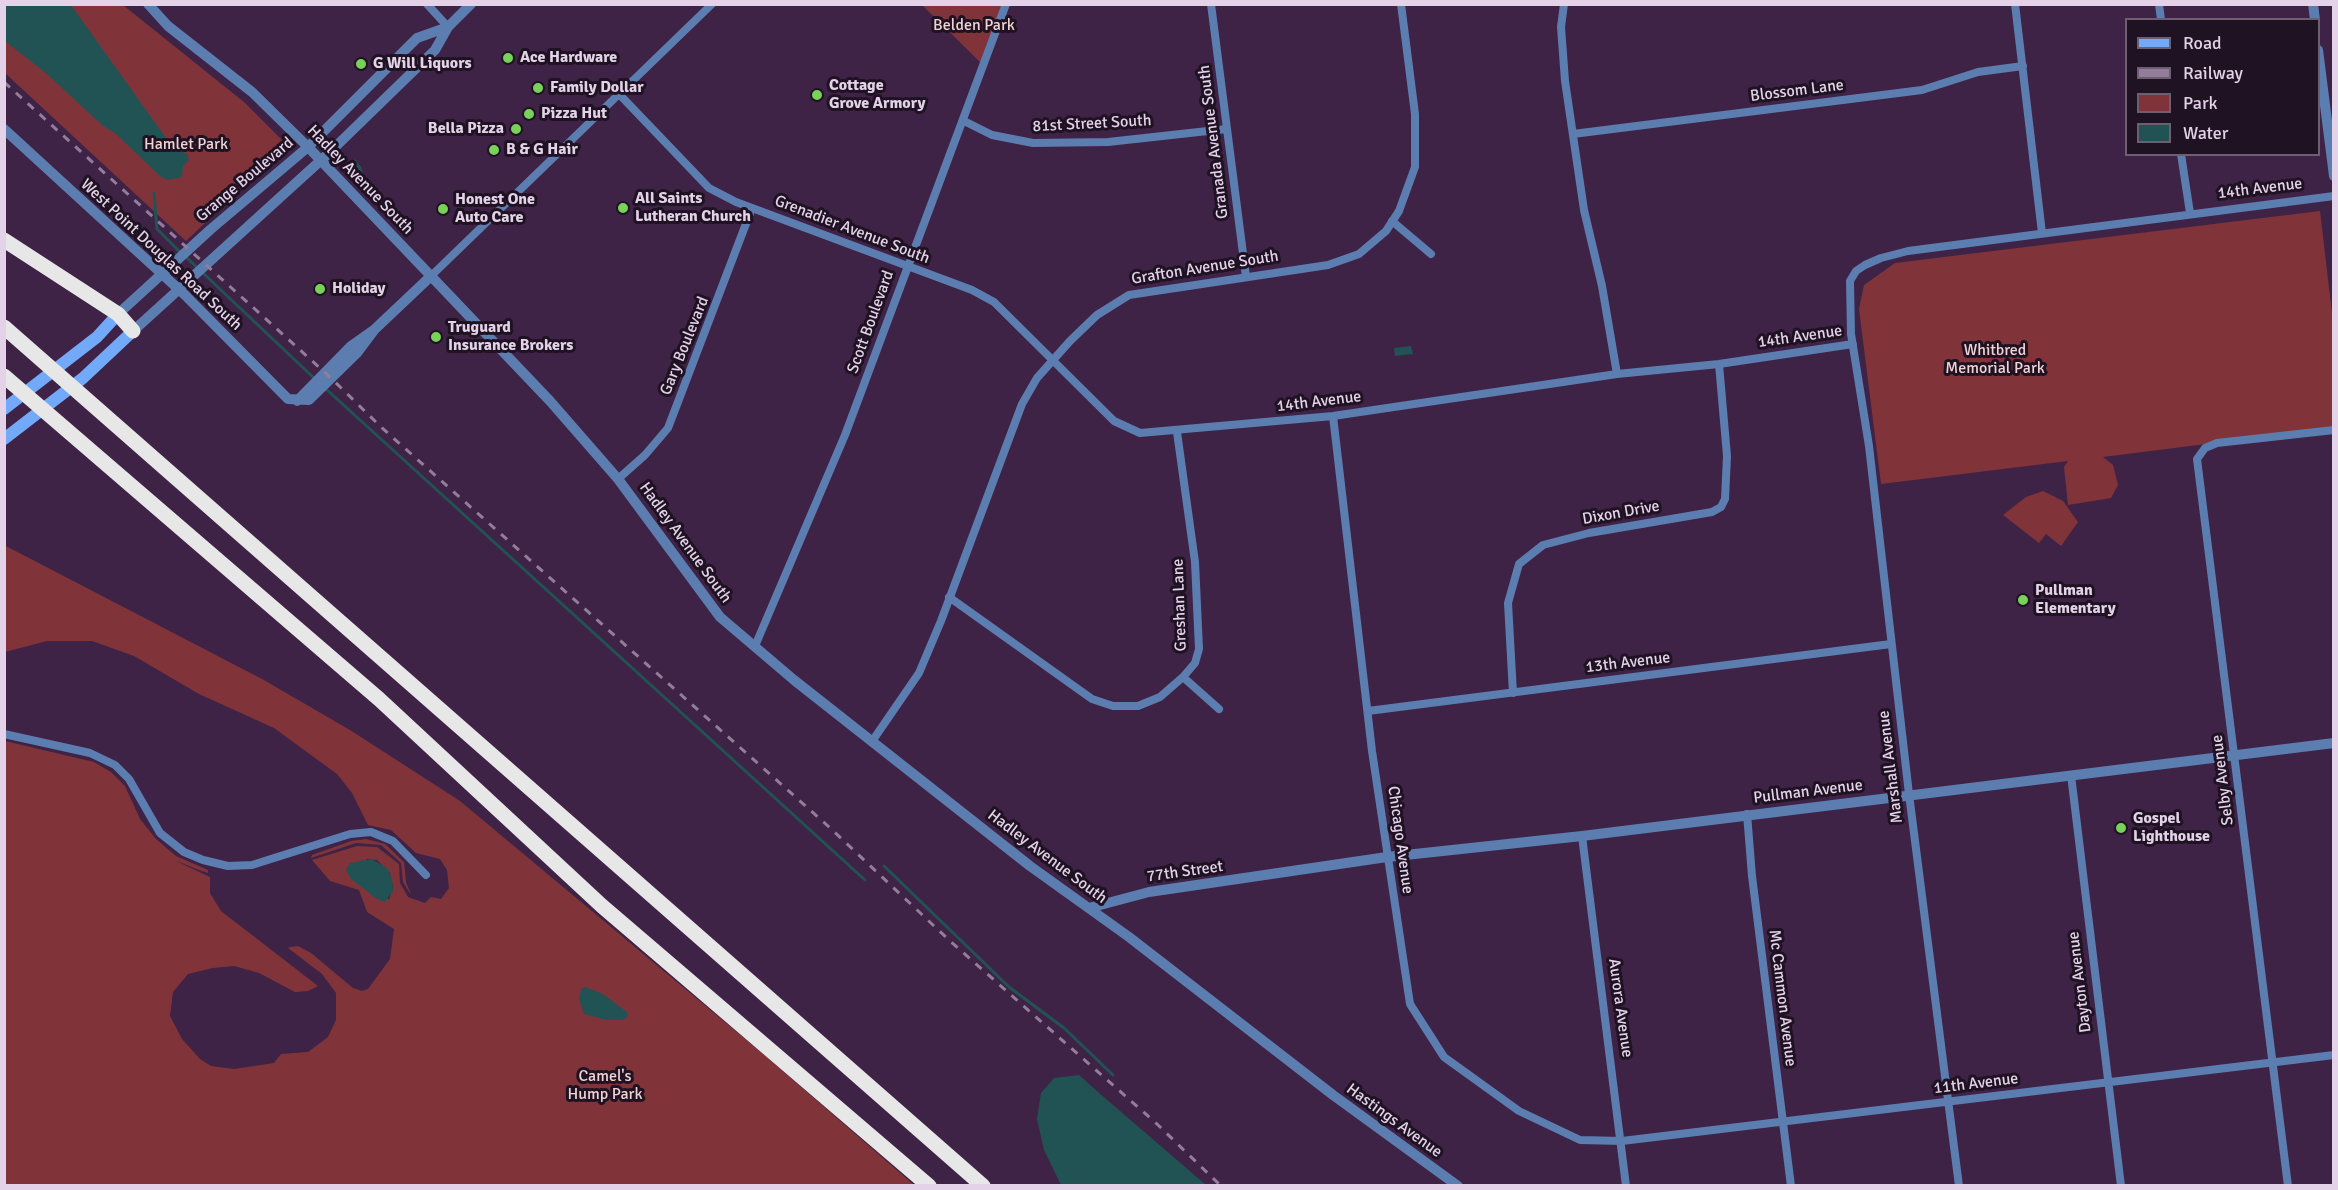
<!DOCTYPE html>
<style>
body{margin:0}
#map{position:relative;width:2338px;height:1190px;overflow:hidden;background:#3e2346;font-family:Signika,sans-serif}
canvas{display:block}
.frame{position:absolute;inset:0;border:6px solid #e3d2e8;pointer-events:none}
.legend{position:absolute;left:2125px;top:18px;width:195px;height:138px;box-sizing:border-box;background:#1f1222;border:2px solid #6d5f71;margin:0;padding:8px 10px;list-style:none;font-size:18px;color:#e3d2e8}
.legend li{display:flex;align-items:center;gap:12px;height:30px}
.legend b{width:30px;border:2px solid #6d5f71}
</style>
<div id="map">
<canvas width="2338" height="1190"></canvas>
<div class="frame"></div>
<ul class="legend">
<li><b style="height:8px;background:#73a9f9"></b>Road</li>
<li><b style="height:8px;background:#937d9a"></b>Railway</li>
<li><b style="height:16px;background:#803439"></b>Park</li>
<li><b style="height:16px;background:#215355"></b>Water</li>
</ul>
</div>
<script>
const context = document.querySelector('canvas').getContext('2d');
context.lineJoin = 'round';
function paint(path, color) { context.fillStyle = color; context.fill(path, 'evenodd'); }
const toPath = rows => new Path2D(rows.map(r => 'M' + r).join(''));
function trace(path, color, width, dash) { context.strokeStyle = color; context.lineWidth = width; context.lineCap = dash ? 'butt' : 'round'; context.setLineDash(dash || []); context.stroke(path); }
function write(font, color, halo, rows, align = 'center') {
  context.font = font + ' Signika,sans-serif'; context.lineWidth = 6; context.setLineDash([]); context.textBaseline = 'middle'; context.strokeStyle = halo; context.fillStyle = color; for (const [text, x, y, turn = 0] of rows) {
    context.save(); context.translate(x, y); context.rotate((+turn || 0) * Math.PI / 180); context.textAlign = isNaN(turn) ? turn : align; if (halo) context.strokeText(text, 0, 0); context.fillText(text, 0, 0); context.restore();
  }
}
paint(toPath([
 [4,5,123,5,244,102,287,145,186,241,5,73],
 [922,5,1006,5,984,66],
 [2320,211,2333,322,2333,428,2103,457,2113,465,2118,485,2111,498,2068,505,2064,467,2068,461,1881,484,1859,309,1864,285,1895,263],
 [2043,491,2063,501,2078,522,2061,546,2046,534,2039,543,2003,515,2026,497],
 [4,545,262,679,350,730,460,801,762,1053,914,1185,5,1185,5,741,94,762,111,772,125,786,140,819,156,839,176,856,208,870,208,873,199,870,174,860,210,877,210,893,221,911,318,986,308,991,295,992,259,973,234,966,213,968,188,974,173,992,170,1016,182,1039,200,1059,211,1066,234,1069,274,1063,281,1054,308,1052,328,1037,336,1020,336,993,322,974,288,948,290,947,298,946,311,953,353,988,362,991,368,989,390,959,394,929,367,912,359,890,330,881,312,860,357,846,377,847,399,864,400,883,408,897,425,903,431,897,441,899,449,888,447,870,440,859,416,853,391,830,368,825,352,793,337,774,274,728,199,694,134,656,92,641,47,641,5,652],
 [366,859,377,860,390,873,393,887,389,900],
 [366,839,385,844,404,862,406,882,411,895,403,882,401,863,381,845,356,843,311,858,312,855,351,841]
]), '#803439');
paint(toPath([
 [4,5,71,5,166,138,177,149,187,154,189,160,183,166,182,177,168,180,161,177,116,134,102,125,47,74,5,41],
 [355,159,361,167,366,182,363,181,350,165],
 [1411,346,1413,354,1395,356,1394,348],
 [372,859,387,868,392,879,393,891,385,902,377,899,351,879,346,870,350,863],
 [585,987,603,994,627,1012,628,1016,623,1020,606,1020,584,1014,579,999,581,989],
 [1079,1075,1098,1092,1206,1185,1061,1185,1044,1150,1037,1119,1041,1093,1054,1078]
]), '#215355');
trace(toPath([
 [154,193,157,229,181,253],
 [186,257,314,378],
 [326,389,865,880],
 [884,866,1009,987,1064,1028,1113,1075]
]), '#215355', 3);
trace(toPath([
 [427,4,448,27],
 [1211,4,1246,277],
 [1564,4,1561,27,1565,81,1584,210,1602,286,1617,374],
 [2015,4,2042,233],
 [2159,4,2161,20],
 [620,95,709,188,736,202,972,290,994,302,1114,421,1140,433,1333,416,1617,374,1719,364,1853,344],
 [964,121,992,135,1033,143,1108,142,1226,129],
 [1573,134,1922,90,1978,72,2023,66],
 [2181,154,2190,213],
 [1392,221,1431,254],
 [430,277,712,4],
 [1333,416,1372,751,1410,1004,1444,1057,1519,1111,1580,1140,1622,1141,2334,1055],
 [618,479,645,455,668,428,752,208],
 [949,597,1092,699,1113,706,1138,706,1160,697,1183,677,1195,663,1199,649,1195,562,1177,432],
 [755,646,845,435,1006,4],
 [1183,677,1219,709],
 [1513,693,1508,603,1519,564,1543,545,1589,533,1712,512,1721,507,1725,499,1727,456,1719,364],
 [1368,711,1891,644],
 [4,734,90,753,115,765,129,779,160,833,184,852,203,860,228,866,252,865,350,834,371,832,393,841,426,875],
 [873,740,919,673,941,621,1022,404,1037,378,1070,341,1097,315,1129,295,1328,265,1359,254,1386,231,1399,211,1415,167,1415,114,1401,4],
 [2071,775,2121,1186],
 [1747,814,1752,876,1791,1186],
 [1582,836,1626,1186],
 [1959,1186,1909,794,1869,446,1851,334,1850,281,1856,271,1865,265,1881,258,1908,251,2334,196],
 [2288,1186,2197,459,2205,448,2217,443,2334,430]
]), '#5c7db0', 8);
trace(toPath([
 [148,4,168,26,252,92,308,147,550,401,618,479,720,617,794,680,1030,866,1129,937,1333,1095,1458,1186],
 [2313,4,2315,20],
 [2318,50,2334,176],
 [4,129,185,295,288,399,309,400,357,353,375,329],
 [118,314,211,229,308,147,417,38,448,27],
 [133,331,330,152,435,50,448,27,471,4],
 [297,401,351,346,375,329,430,277],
 [1089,908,1149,892,1387,857,1582,836,2334,743]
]), '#5c7db0', 10);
trace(toPath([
 [4,409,97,337,118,314],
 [4,439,83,378,133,331]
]), '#73a9f9', 12);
trace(toPath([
 [4,240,118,314,133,331],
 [4,327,983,1186],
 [4,376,379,699,602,906,929,1186]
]), '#e7e7e7', 15);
trace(toPath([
 [4,82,331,378,381,427,828,826,950,941,1157,1124,1221,1186]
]), '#937d9a', 3, [8, 8]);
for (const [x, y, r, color] of [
 [508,58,6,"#78d158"],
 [361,64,6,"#78d158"],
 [538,88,6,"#78d158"],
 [817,95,6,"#78d158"],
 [529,114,6,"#78d158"],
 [516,129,6,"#78d158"],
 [494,150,6,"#78d158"],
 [623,208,6,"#78d158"],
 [443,209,6,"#78d158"],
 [320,289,6,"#78d158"],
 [436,337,6,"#78d158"],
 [2023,600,6,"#78d158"],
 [2121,828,6,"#78d158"]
]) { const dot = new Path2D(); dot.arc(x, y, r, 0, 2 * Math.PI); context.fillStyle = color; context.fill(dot); trace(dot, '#1f1222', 2); }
write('16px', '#f1d3d3', '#1f1222', [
 ["Belden Park",974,26],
 ["Hamlet Park",186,145],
 ["Whitbred",1995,351],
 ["Memorial Park",1995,369],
 ["Camel's",605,1077],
 ["Hump Park",605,1095]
]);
write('bold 16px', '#e3d2e8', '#1f1222', [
 ["Ace Hardware",520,58],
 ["G Will Liquors",373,64],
 ["Cottage",829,86],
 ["Grove Armory",829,104],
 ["Family Dollar",550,88],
 ["Pizza Hut",541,114],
 ["Bella Pizza",504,129,"right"],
 ["B & G Hair",506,150],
 ["All Saints",635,199],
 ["Lutheran Church",635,217],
 ["Honest One",455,200],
 ["Auto Care",455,218],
 ["Holiday",332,289],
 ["Truguard",448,328],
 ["Insurance Brokers",448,346],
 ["Pullman",2035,591],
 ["Elementary",2035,609],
 ["Gospel",2133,819],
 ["Lighthouse",2133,837]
], 'left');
write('16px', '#e3d2e8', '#1f1222', [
 ["Blossom Lane",1797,91,-7],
 ["81st Street South",1092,124,-3],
 ["Granada Avenue South",1214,142,-97],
 ["Grange Boulevard",245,180,-40],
 ["Hadley Avenue South",360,180,46],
 ["14th Avenue",2260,189,-7],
 ["Grenadier Avenue South",852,230,21],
 ["West Point Douglas Road South",161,255,43],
 ["Grafton Avenue South",1205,268,-9],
 ["Scott Boulevard",871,322,-70],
 ["14th Avenue",1800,337,-8],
 ["Gary Boulevard",685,346,-68],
 ["14th Avenue",1319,402,-7],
 ["Dixon Drive",1621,513,-10],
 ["Hadley Avenue South",685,543,54],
 ["Greshan Lane",1180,605,-92],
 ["13th Avenue",1628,663,-7],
 ["Marshall Avenue",1891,767,-97],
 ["Selby Avenue",2223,780,-97],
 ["Pullman Avenue",1808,792,-7],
 ["Chicago Avenue",1400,840,82],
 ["Hadley Avenue South",1047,857,37],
 ["77th Street",1185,872,-8],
 ["Dayton Avenue",2080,982,-97],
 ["Mc Cammon Avenue",1782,998,83],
 ["Aurora Avenue",1620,1008,82],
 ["11th Avenue",1976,1084,-7],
 ["Hastings Avenue",1394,1121,36]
]);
</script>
